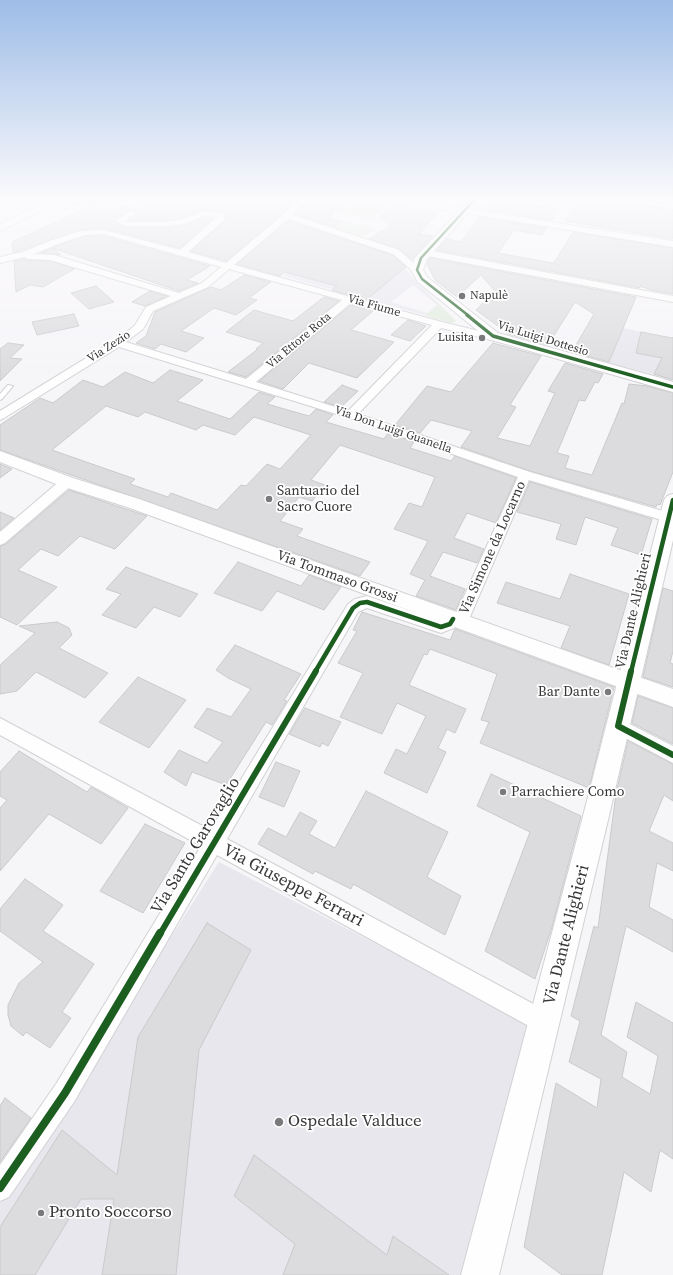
<!DOCTYPE html>
<meta charset="utf-8">
<style>
body{margin:0}
canvas{display:block;background:#f6f5f8}
</style>
<canvas width="673" height="1275"></canvas>
<script>
const context = document.querySelector('canvas').getContext('2d');
context.lineJoin = 'round';
function paint(path, color) { context.fillStyle = color; context.fill(path, 'evenodd'); }
const toPath = rows => new Path2D(rows.map(r => 'M' + r).join(''));
function trace(path, color, width, dash) { context.strokeStyle = color; context.lineWidth = width; context.lineCap = dash ? 'butt' : 'round'; context.setLineDash(dash || []); context.stroke(path); }
function write(font, color, halo, rows, align = 'center') {
  context.font = font + ' "Source Serif 4",serif'; context.lineWidth = 3.5; context.setLineDash([]); context.textBaseline = 'middle'; context.strokeStyle = halo; context.fillStyle = color; for (const [text, x, y, turn = 0] of rows) {
    context.save(); context.translate(x, y); context.rotate((+turn || 0) * Math.PI / 180); context.textAlign = isNaN(turn) ? turn : align; if (halo) context.strokeText(text, 0, 0); context.fillText(text, 0, 0); context.restore();
  }
}
paint(toPath([
 [338,236,391,253,399,260,411,276,440,305,424,315,283,276],
 [331,251,404,269,394,278,360,269],
 [413,285,437,305,427,313,391,302],
 [622,328,673,338,673,379,609,363],
 [219,862,530,1024,465,1275,0,1275,0,1203]
]), '#e8e7ee');
paint(toPath([
 [352,198,363,198,390,202,371,219,334,212],
 [345,221,376,229,363,237,332,228],
 [440,305,456,321,455,322,450,323,424,315]
]), '#e1ecdf');
paint(toPath([
 [66,198,131,198,103,204,72,206]
]), '#c8d6c5');
const building = toPath([
 [157,198,209,198,226,199,228,198,263,198,290,201,290,198,297,198,283,213,226,261,191,251,225,221,225,213,212,210,203,211,179,219,167,220,128,220,136,213,130,210,115,221,125,228,167,228,184,225,204,218,213,218,180,248,104,228,81,230,13,253,12,242,91,206,112,211,122,206,142,210,148,205,156,203,156,202,154,200,157,198],
 [308,198,354,198,331,212,334,213,327,218,343,221,334,227,295,214,308,198],
 [494,198,539,198,533,205,558,209,551,221,486,210,487,209,485,209,494,198],
 [582,198,610,198,615,201,673,210,673,239,565,221,582,198],
 [395,205,436,214,419,234,433,236,414,257,413,260,399,249,369,239,391,226,380,218,395,205],
 [480,217,546,228,542,235,514,230,498,253,552,263,554,263,573,232,673,248,673,294,651,290,640,286,640,288,437,250,447,239,461,242,480,217],
 [288,221,392,255,406,267,366,300,332,290,337,286,285,272,280,276,237,264,288,221],
 [85,236,104,236,210,266,187,280,198,283,179,291,52,248,61,255,41,253,59,245,85,236],
 [430,258,636,297,609,362,572,352,594,314,575,302,548,345,509,334,476,310,495,291,481,275,457,297,435,280,427,264,430,258],
 [24,259,28,260,50,261,74,269,43,287,30,285,16,292,14,261,24,259],
 [244,275,271,282,249,298,257,300,236,315,214,308,181,331,204,338,186,352,161,344,155,349,136,343,146,336,155,312,211,287,221,290,244,275],
 [96,286,114,302,89,309,71,293,96,286],
 [150,291,167,296,145,306,132,302,150,291],
 [324,297,339,301,246,377,228,372,258,349,256,349,263,343,226,332,254,310,293,321,324,297],
 [351,305,373,311,351,330,394,342,357,378,309,363,283,389,259,381,351,305],
 [74,314,79,326,37,335,32,322,74,314],
 [408,320,426,326,410,341,391,335,408,320],
 [641,332,672,338,673,337,673,380,654,374,662,358,636,353,641,332],
 [8,343,24,345,10,358,22,359,0,381,0,349,8,343],
 [493,343,541,356,510,405,516,407,497,438,530,446,555,393,548,391,565,363,603,374,598,383,595,382,585,401,579,400,557,453,569,456,565,468,592,475,622,403,624,404,629,384,647,386,673,393,673,472,660,505,657,504,656,507,530,471,461,447,472,431,431,420,420,433,395,425,427,386,451,392,493,343],
 [170,370,203,380,177,401,230,419,259,392,275,397,267,404,309,416,316,409,333,415,326,422,384,439,388,433,414,442,410,448,451,461,455,456,516,478,496,523,467,513,454,538,484,549,477,563,443,552,430,576,465,589,456,610,416,596,425,580,410,574,428,541,394,529,409,503,422,507,435,477,340,445,311,480,325,485,312,501,299,497,280,521,303,529,297,536,370,562,360,576,0,450,0,425,40,398,53,403,83,380,103,387,125,372,153,383,170,370],
 [106,406,138,417,145,412,196,430,203,425,235,435,254,417,311,435,280,469,267,464,246,486,241,485,217,510,171,493,168,497,130,484,135,479,52,450,106,406],
 [342,385,358,391,341,407,324,402,342,385],
 [0,464,12,469,0,478,0,464],
 [530,482,652,519,641,555,611,545,618,528,585,517,576,545,556,539,561,524,517,512,530,482],
 [69,490,147,516,115,549,80,536,58,556,41,549,18,570,57,587,17,625,0,617,0,546,6,544,69,490],
 [0,512,14,518,0,530,0,512],
 [238,562,301,586,309,575,341,587,324,610,277,591,262,611,214,593,238,562],
 [126,567,198,594,180,617,154,607,136,628,102,615,121,594,106,589,126,567],
 [570,574,629,594,609,665,561,648,570,626,497,603,506,582,560,599,570,574],
 [663,588,673,591,673,651,670,663,673,664,673,687,643,677,663,588],
 [362,612,450,640,455,629,614,687,589,788,480,743,489,722,481,720,497,674,430,649,427,655,424,654,409,685,466,709,455,733,447,729,438,748,446,752,427,793,384,773,396,749,407,754,426,716,397,703,382,734,340,717,363,673,338,663,357,631,353,630,362,612],
 [57,622,69,628,72,635,59,648,108,673,85,698,36,672,17,691,0,694,0,665,35,633,19,626,57,622],
 [235,645,301,674,284,700,287,701,272,725,266,722,226,785,192,772,186,786,164,772,179,750,207,763,223,742,194,727,206,710,207,708,231,717,251,689,228,678,216,670,235,645],
 [138,677,186,700,149,748,99,722,138,677],
 [638,696,673,708,673,744,632,723,638,696],
 [305,708,341,722,328,746,322,743,320,747,289,734,305,708],
 [628,741,673,764,673,801,664,795,649,831,673,843,673,871,657,863,649,907,673,920,673,952,626,926,601,1035,627,1052,622,1077,650,1094,658,1056,627,1037,636,1002,673,1023,673,1159,660,1150,651,1192,624,1172,602,1275,562,1275,524,1247,556,1083,597,1108,601,1079,569,1062,580,1021,571,1016,594,926,598,928,616,794,628,741],
 [19,751,87,792,91,787,128,808,101,844,49,814,0,871,0,808,7,800,0,796,0,772,19,751],
 [276,762,300,771,284,807,259,797,276,762],
 [491,774,581,816,552,927,535,979,485,951,530,832,477,806,491,774],
 [366,791,448,832,427,877,461,896,445,935,353,884,351,889,315,871,313,874,258,844,268,828,286,837,300,812,317,821,309,834,335,848,366,791],
 [145,824,185,843,143,913,100,891,145,824],
 [25,879,63,905,43,931,94,964,62,1012,71,1018,50,1048,26,1032,23,1036,11,1026,8,1015,8,1005,19,983,43,962,0,931,0,909,25,879],
 [207,923,251,950,199,1050,176,1275,102,1275,114,1199,81,1199,35,1275,0,1275,0,1227,62,1130,117,1175,138,1037,207,923],
 [5,1098,31,1118,0,1162,0,1106,5,1098],
 [254,1155,387,1255,393,1236,449,1275,283,1275,295,1244,234,1196,254,1155]
]);
paint(building, '#dcdcde');
trace(building, '#cacacc', 1);
const service = toPath([
 [8,385,13,386,2,399,0,400,0,394,8,385]
]);
const minor = toPath([
 [141,198,148,198,155,202,151,204,148,204,142,202,141,198],
 [299,198,307,198,292,215,399,250,421,270,420,272,414,272,393,254,288,219,234,265,442,322,504,337,505,339,500,342,441,328,358,414,530,472,673,514,673,520,668,522,529,480,466,626,460,628,456,627,441,633,367,608,358,612,227,839,552,1014,556,1022,552,1030,544,1034,536,1030,217,855,74,1102,9,1197,0,1201,0,1165,56,1084,201,846,0,735,0,718,210,830,348,604,355,599,367,596,441,621,444,620,447,615,456,614,518,477,346,417,119,347,4,418,0,420,0,411,125,334,135,325,146,307,171,296,50,260,28,259,24,257,0,263,0,257,23,252,52,240,81,231,104,230,180,250,217,217,204,216,183,224,167,226,125,226,116,221,131,211,135,213,125,221,127,222,167,222,179,220,203,212,212,212,224,214,224,220,188,252,226,263,284,214,299,198],
 [104,234,221,267,202,283,179,293,54,255,34,254,58,244,85,235,104,234],
 [229,269,342,300,246,379,126,342,143,329,153,311,208,287,229,269],
 [351,303,432,325,348,411,256,382,351,303],
 [380,198,396,198,673,241,673,247,384,200,380,198],
 [611,198,627,198,673,205,673,209,615,200,611,198],
 [426,250,673,296,673,302,423,255,422,253,426,250],
 [67,478,72,479,73,482,72,485,5,543,0,545,0,532,62,479,67,478],
 [618,718,673,746,673,763,612,731,609,726,612,721,618,718]
]);
const tertiary = toPath([
 [45,198,55,198,36,213,0,231,0,224,30,209,45,198],
 [0,451,73,478,139,499,673,689,673,707,127,507,61,486,0,462,0,451]
]);
const secondary = toPath([
 [471,198,481,198,427,259,423,270,427,277,498,333,661,378,673,382,673,392,488,339,418,282,411,270,415,258,471,198],
 [673,494,673,540,608,820,499,1275,461,1275,582,820,664,500,667,496,673,494]
]);
trace(service, '#d2d1d4', 2);
trace(minor, '#d2d1d4', 2);
trace(tertiary, '#d2d1d4', 2);
trace(secondary, '#d2d1d4', 2);
paint(service, '#fefefe');
paint(minor, '#fefefe');
paint(tertiary, '#fefefe');
paint(secondary, '#fefefe');
trace(toPath([
 [469,316,422,279,417,270,421,258,476,198]
]), '#1b5e20', 2.5);
trace(toPath([
 [467,315,493,336,673,387]
]), '#1b5e20', 3.5);
trace(toPath([
 [315,672,353,608,360,603,367,602,441,627,450,624,453,619],
 [631,672,673,500]
]), '#1b5e20', 4.5);
trace(toPath([
 [631,671,618,726,673,755],
 [160,934,316,671]
]), '#1b5e20', 6);
trace(toPath([
 [0,1188,65,1093,160,933]
]), '#1b5e20', 8);
const sky = context.createLinearGradient(0, 0, 0, 376);
sky.addColorStop(0, '#9ebde7');
sky.addColorStop(0.53, '#fbfafc');
sky.addColorStop(1, '#fbfafc00');
context.fillStyle = sky;
context.fillRect(0, 0, 673, 376);
for (const [x, y, r, color] of [
 [462,296,4,"#7a7a7c"],
 [482,338,4,"#7a7a7c"],
 [269,499,4,"#7a7a7c"],
 [608,692,4,"#7a7a7c"],
 [503,792,4,"#7a7a7c"],
 [279,1122,5,"#7a7a7c"],
 [41,1213,4,"#7a7a7c"]
]) { const dot = new Path2D(); dot.arc(x, y, r, 0, 2 * Math.PI); context.fillStyle = color; context.fill(dot); trace(dot, '#fff', 1.5); }
write('12px', '#383839', '#fff', [
 ["Napulè",470,296],
 ["Luisita",474,338,"right"]
], 'left');
write('12px', '#383839', '#fff', [
 ["Via Fiume",374,306,16],
 ["Via Luigi Dottesio",543,339,17],
 ["Via Ettore Rota",299,341,-40],
 ["Via Zezio",109,347,-33],
 ["Via Don Luigi Guanella",393,430,19]
]);
write('14px', '#383839', '#fff', [
 ["Santuario del",277,491],
 ["Sacro Cuore",277,507],
 ["Bar Dante",600,692,"right"],
 ["Parrachiere Como",511,792]
], 'left');
write('14px', '#383839', '#fff', [
 ["Via Simone da Locarno",493,548,-66],
 ["Via Tommaso Grossi",337,577,20],
 ["Via Dante Alighieri",634,611,-77]
]);
write('17px', '#383839', '#fff', [
 ["Via Santo Garovaglio",196,846,-59],
 ["Via Giuseppe Ferrari",293,886,28],
 ["Via Dante Alighieri",567,935,-76]
]);
write('17px', '#383839', '#fff', [
 ["Ospedale Valduce",288,1122],
 ["Pronto Soccorso",49,1213]
], 'left');
</script>
